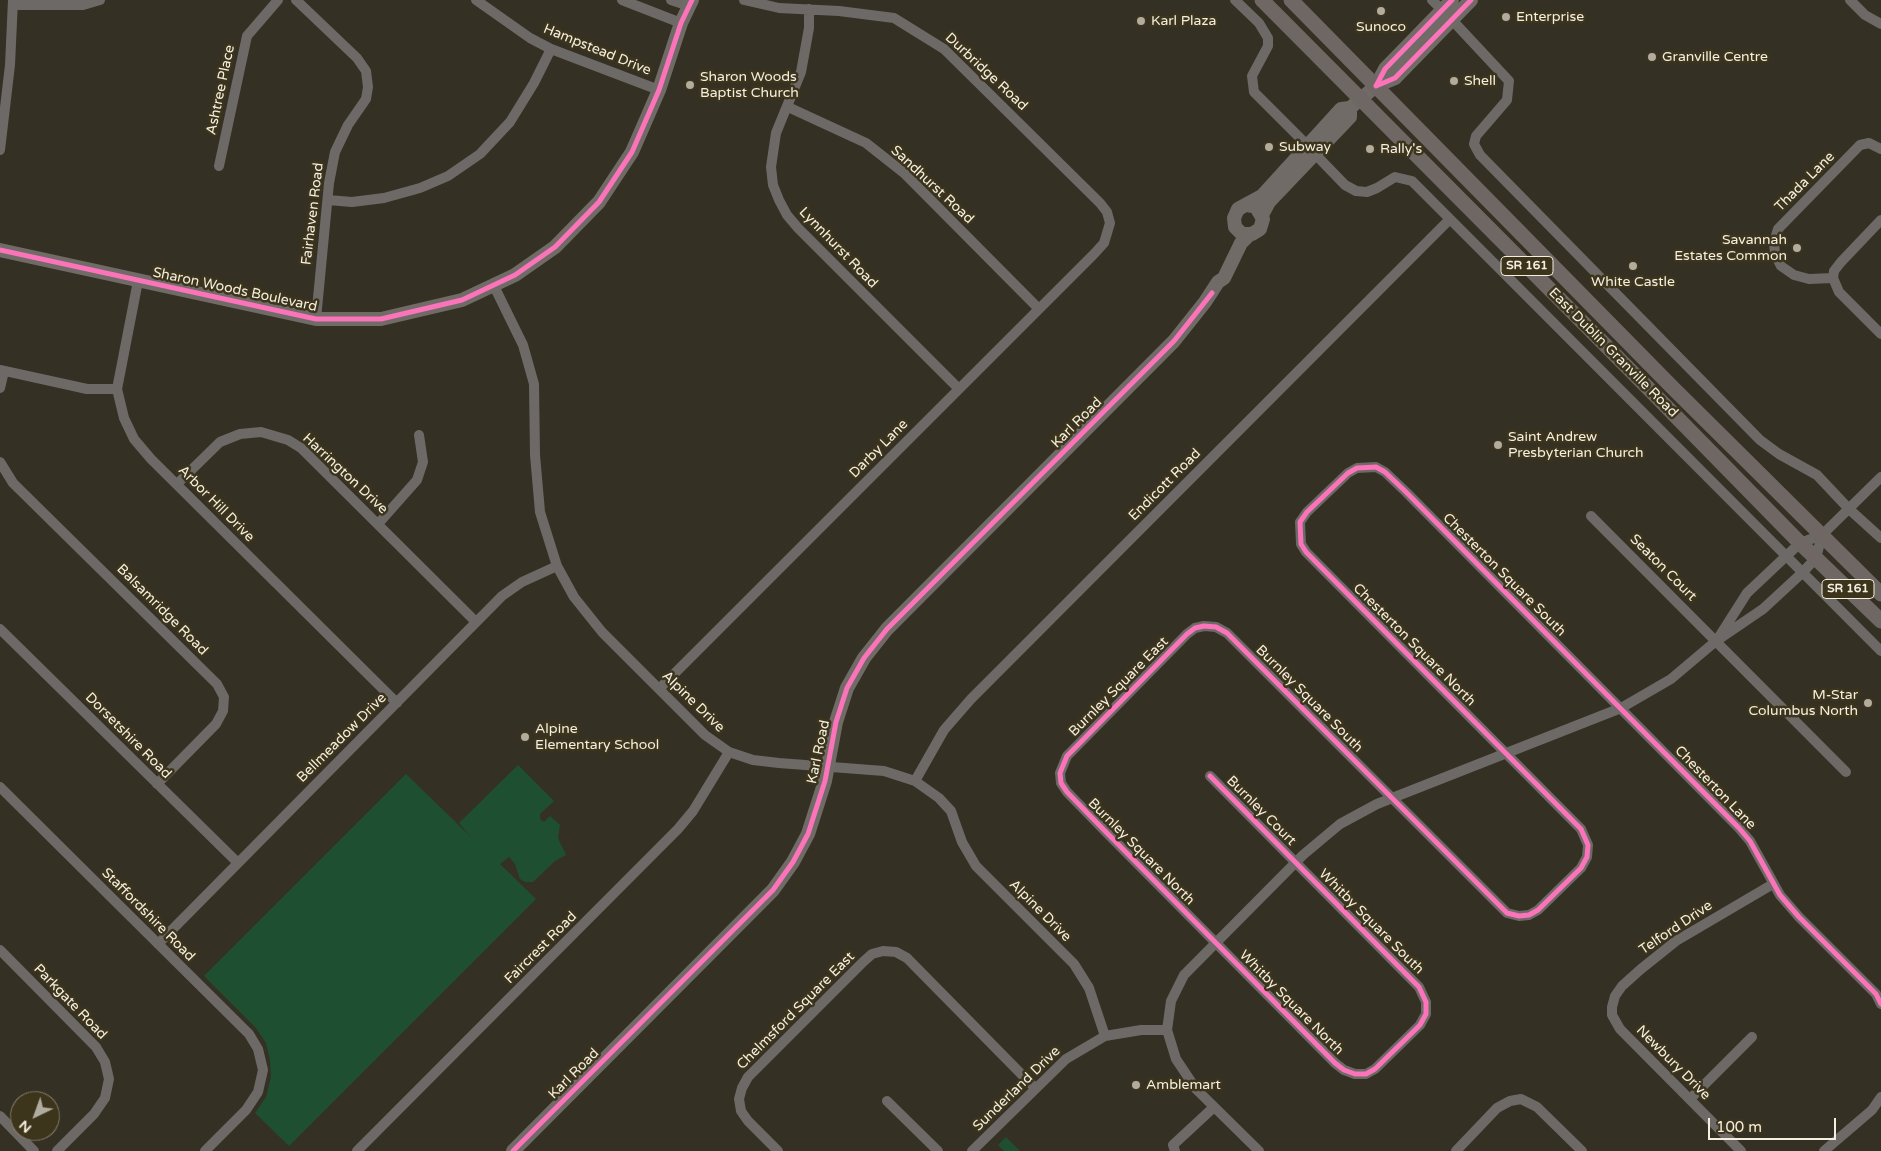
<!DOCTYPE html>
<style>
body{margin:0}
#map{position:relative;width:1881px;height:1151px;overflow:hidden;background:#353024;font-family:"Varela Round",sans-serif}
canvas{display:block}
.north{position:absolute;left:10px;top:1091px;width:50px;height:50px;box-sizing:border-box;background:#3d341c;border:1px solid #867f6b;border-radius:50%;rotate:222deg;font-size:14px;font-weight:700;line-height:20px;text-align:center;color:#f4efe1}
.north::after{content:'';display:block;margin:auto;width:18px;height:22px;background:#b1ac9f;clip-path:polygon(50% 0,100% 100%,50% 72%,0 100%)}
.scale{position:absolute;left:1708px;top:1118px;width:128px;height:22px;box-sizing:border-box;border:2px solid #f4efe1;border-top:0;padding-left:6px;font-size:15px;line-height:18px;white-space:nowrap;color:#f4efe1;-webkit-text-stroke:4px #3d341c;paint-order:stroke}
</style>
<div id="map">
<canvas width="1881" height="1151"></canvas>
<div class="north">N</div>
<div class="scale">100 m</div>
</div>
<script>
const context = document.querySelector('canvas').getContext('2d');
context.lineJoin = 'round';
function paint(path, color) { context.fillStyle = color; context.fill(path, 'evenodd'); }
const toPath = rows => new Path2D(rows.map(r => 'M' + r).join(''));
function trace(path, color, width, dash) { context.strokeStyle = color; context.lineWidth = width; context.lineCap = dash ? 'butt' : 'round'; context.setLineDash(dash || []); context.stroke(path); }
function write(font, color, halo, rows, align = 'center') {
  context.font = font + ' "Varela Round",sans-serif'; context.lineWidth = 5; context.setLineDash([]); context.textBaseline = 'middle'; context.strokeStyle = halo; context.fillStyle = color; for (const [text, x, y, turn = 0] of rows) {
    context.save(); context.translate(x, y); context.rotate((+turn || 0) * Math.PI / 180); context.textAlign = isNaN(turn) ? turn : align; if (halo) context.strokeText(text, 0, 0); context.fillText(text, 0, 0); context.restore();
  }
}
paint(toPath([
 [518,765,554,801,540,814,540,819,544,822,550,816,560,825,558,838,566,855,555,861,533,882,525,882,520,879,515,864,509,857,500,864,536,899,289,1146,255,1113,266,1097,271,1077,270,1060,266,1043,256,1028,204,976,406,774,471,837,459,823],
 [1006,1137,1020,1151,1004,1151,998,1145]
]), '#1f4f31');
trace(toPath([
 [296,0,357,58,366,71,368,87,366,99,348,125,335,152,329,183,316,319],
 [476,0,530,38,551,49,659,90],
 [622,0,681,23],
 [671,0,689,6],
 [1235,0,1259,23,1268,38,1268,46,1252,76,1254,92,1307,145],
 [1432,0,1442,10],
 [1850,0,1865,15,1881,24],
 [13,5,83,5,100,0],
 [809,9,809,28,801,72,776,133,771,167,773,185,779,200,787,215,798,228,959,389],
 [1452,20,1509,81,1507,100,1476,136,1474,144,1480,155,1760,440,1779,454,1817,475,1849,509,1881,538],
 [788,107,866,143,904,173,1039,309],
 [0,150,10,65,13,0],
 [1315,154,1345,185,1356,191,1367,192,1377,188,1395,177,1412,181,1881,651],
 [219,166,247,36,278,0],
 [328,200,352,202,384,198,420,188,448,176,480,154,510,122,534,83,551,49],
 [1881,220,1841,262,1834,271,1833,278,1839,292,1881,334],
 [1833,278,1809,279,1794,275,1781,266,1775,254,1774,242,1778,229,1860,145,1869,143,1881,149],
 [138,281,117,389,124,418,134,439,151,459,397,703],
 [494,286,523,345,534,384,535,455,540,512,557,566,574,597,602,632,705,735,729,752,753,760,779,763,884,771,915,781,939,798,951,811,962,842,976,866,1074,964,1089,988,1105,1036],
 [0,370,87,389,117,389],
 [0,388,4,371],
 [0,462,13,483,217,684,224,697,223,711,216,724,157,784],
 [177,484,220,442,240,434,261,432,288,440,301,448,476,622],
 [1591,516,1846,772],
 [378,524,417,480,423,462,419,435],
 [0,629,238,863],
 [1719,637,1747,593,1800,543,1822,535,1881,477],
 [659,689,1094,254,1104,243,1110,223,1107,212,1100,203,944,49,894,18,839,11,779,8,744,0],
 [1210,776,1419,987,1426,1002,1426,1014,1420,1025,1375,1069,1366,1074,1355,1074,1344,1070,1335,1063,1104,830,1067,792,1061,783,1060,773,1067,756,1187,634,1195,628,1204,626,1216,627,1227,633,1507,913,1519,916,1529,915,1538,910,1581,868,1587,857,1588,845,1581,829,1306,552,1301,544,1300,522,1307,512,1348,473,1357,468,1376,467,1385,472,1406,492,1739,828,1750,841,1780,895,1799,917,1876,994,1881,1004],
 [915,781,944,730,971,699,1450,219],
 [0,787,249,1034,258,1049,263,1070,258,1092,246,1110,205,1151],
 [158,944,502,596,522,582,557,566],
 [0,950,96,1047,105,1062,109,1079,105,1098,94,1114,57,1151],
 [1690,1099,1752,1037],
 [887,1101,938,1151],
 [0,1116,34,1151],
 [357,1151,678,829,693,811,729,752],
 [778,1151,748,1121,741,1111,739,1099,742,1088,748,1077,863,962,872,954,883,951,896,952,907,958,1035,1088],
 [972,1151,1066,1059,1105,1036,1141,1030,1167,1030],
 [1175,1151,1173,1145,1214,1107],
 [1259,1151,1196,1089,1176,1059,1167,1030,1171,1001,1184,975,1303,855,1340,824,1377,804,1621,708,1671,679,1716,641,1763,609,1802,573,1816,558,1822,535],
 [1456,1151,1497,1108,1510,1101,1521,1099,1537,1107,1582,1151],
 [1741,1151,1620,1029,1612,1015,1612,1007,1615,996,1622,986,1641,969,1676,941,1773,884],
 [1824,1151,1872,1110,1881,1097]
]), '#6d6967', 10);
trace(toPath([
 [1376,86,1385,69,1452,0],
 [1247,205,1256,207,1263,219,1260,229,1252,234,1242,234,1235,227,1234,218,1238,209,1262,196,1341,109,1350,108,1376,86,1395,78,1471,0],
 [1262,215,1269,202,1350,117,1350,108],
 [0,250,316,319,381,319,462,300,515,275,555,247,599,202,632,152,659,90,681,23,692,0],
 [513,1151,773,890,793,862,808,834,825,781,836,722,847,688,864,658,887,629,1174,341,1205,302,1218,282,1224,278,1241,243,1250,234]
]), '#706b67', 14);
trace(toPath([
 [1262,0,1652,392,1800,543,1881,621],
 [1291,0,1673,388,1881,594]
]), '#6e6764', 15);
trace(toPath([
 [1376,86,1395,78,1471,0],
 [1376,86,1385,69,1452,0],
 [0,250,316,319,381,319,462,300,515,275,555,247,599,202,632,152,659,90,681,23,692,0],
 [1210,776,1419,987,1426,1002,1426,1014,1420,1025,1375,1069,1366,1074,1355,1074,1344,1070,1335,1063,1104,830,1067,792,1061,783,1060,773,1067,756,1187,634,1195,628,1204,626,1216,627,1227,633,1507,913,1519,916,1529,915,1538,910,1581,868,1587,857,1588,845,1581,829,1306,552,1301,544,1300,522,1307,512,1348,473,1357,468,1376,467,1385,472,1406,492,1739,828,1750,841,1780,895,1799,917,1876,994,1881,1004],
 [513,1151,773,890,793,862,808,834,825,781,836,722,847,688,864,658,887,629,1174,341,1212,293]
]), '#fb73b8', 5);
for (const [x, y, r, color] of [
 [1381,11,5,"#b1ac9f"],
 [1506,17,5,"#b1ac9f"],
 [1141,21,5,"#b1ac9f"],
 [1652,57,5,"#b1ac9f"],
 [1454,81,5,"#b1ac9f"],
 [690,85,5,"#b1ac9f"],
 [1269,147,5,"#b1ac9f"],
 [1370,149,5,"#b1ac9f"],
 [1797,248,5,"#b1ac9f"],
 [1633,266,5,"#b1ac9f"],
 [1498,445,5,"#b1ac9f"],
 [1868,703,5,"#b1ac9f"],
 [525,737,5,"#b1ac9f"],
 [1136,1085,5,"#b1ac9f"]
]) { const dot = new Path2D(); dot.arc(x, y, r, 0, 2 * Math.PI); context.fillStyle = color; context.fill(dot); trace(dot, '#3d341c', 2); }
for (const [x, y, w] of [
 [1527,266,52],
 [1848,589,52]
]) { const box = new Path2D(); box.roundRect(x - w / 2, y - 9.5, w, 19, 4); context.fillStyle = '#3d341c'; context.fill(box); trace(box, '#f4efe1', 1); }
write('bold 12px', '#f4efe1', null, [
 ["SR 161",1527,266],
 ["SR 161",1848,589]
]);
write('14px', '#f4efe1', '#3d341c', [
 ["Enterprise",1516,17],
 ["Karl Plaza",1151,21],
 ["Sunoco",1381,27,"center"],
 ["Granville Centre",1662,57],
 ["Sharon Woods",700,77],
 ["Baptist Church",700,93],
 ["Shell",1464,81],
 ["Subway",1279,147],
 ["Rally's",1380,149],
 ["Savannah",1787,240,"right"],
 ["Estates Common",1787,256,"right"],
 ["White Castle",1633,282,"center"],
 ["Saint Andrew",1508,437],
 ["Presbyterian Church",1508,453],
 ["M-Star",1858,695,"right"],
 ["Columbus North",1858,711,"right"],
 ["Alpine",535,729],
 ["Elementary School",535,745],
 ["Amblemart",1146,1085]
], 'left');
write('14px', '#f4efe1', '#3d341c', [
 ["Hampstead Drive",597,50,22],
 ["Durbridge Road",986,72,43],
 ["Ashtree Place",221,90,-78],
 ["Thada Lane",1805,182,-45],
 ["Sandhurst Road",932,185,43],
 ["Fairhaven Road",313,214,-83],
 ["Lynnhurst Road",838,248,46],
 ["Sharon Woods Boulevard",235,290,12],
 ["East Dublin Granville Road",1613,353,45],
 ["Karl Road",1077,423,-45],
 ["Darby Lane",879,449,-45],
 ["Harrington Drive",345,474,43],
 ["Endicott Road",1165,485,-45],
 ["Arbor Hill Drive",216,504,45],
 ["Seaton Court",1663,568,45],
 ["Chesterton Square South",1504,575,45],
 ["Balsamridge Road",162,610,45],
 ["Chesterton Square North",1414,645,45],
 ["Burnley Square East",1119,687,-45],
 ["Burnley Square South",1309,699,45],
 ["Alpine Drive",693,702,44],
 ["Dorsetshire Road",128,736,45],
 ["Bellmeadow Drive",342,738,-45],
 ["Karl Road",819,752,-78],
 ["Chesterton Lane",1715,788,46],
 ["Burnley Court",1261,811,45],
 ["Burnley Square North",1141,852,45],
 ["Alpine Drive",1040,911,45],
 ["Staffordshire Road",148,915,45],
 ["Whitby Square South",1371,922,45],
 ["Telford Drive",1676,928,-34],
 ["Faircrest Road",541,948,-45],
 ["Parkgate Road",70,1002,46],
 ["Whitby Square North",1291,1003,45],
 ["Chelmsford Square East",796,1011,-45],
 ["Newbury Drive",1673,1063,45],
 ["Karl Road",574,1074,-45],
 ["Sunderland Drive",1017,1089,-44]
]);
</script>
